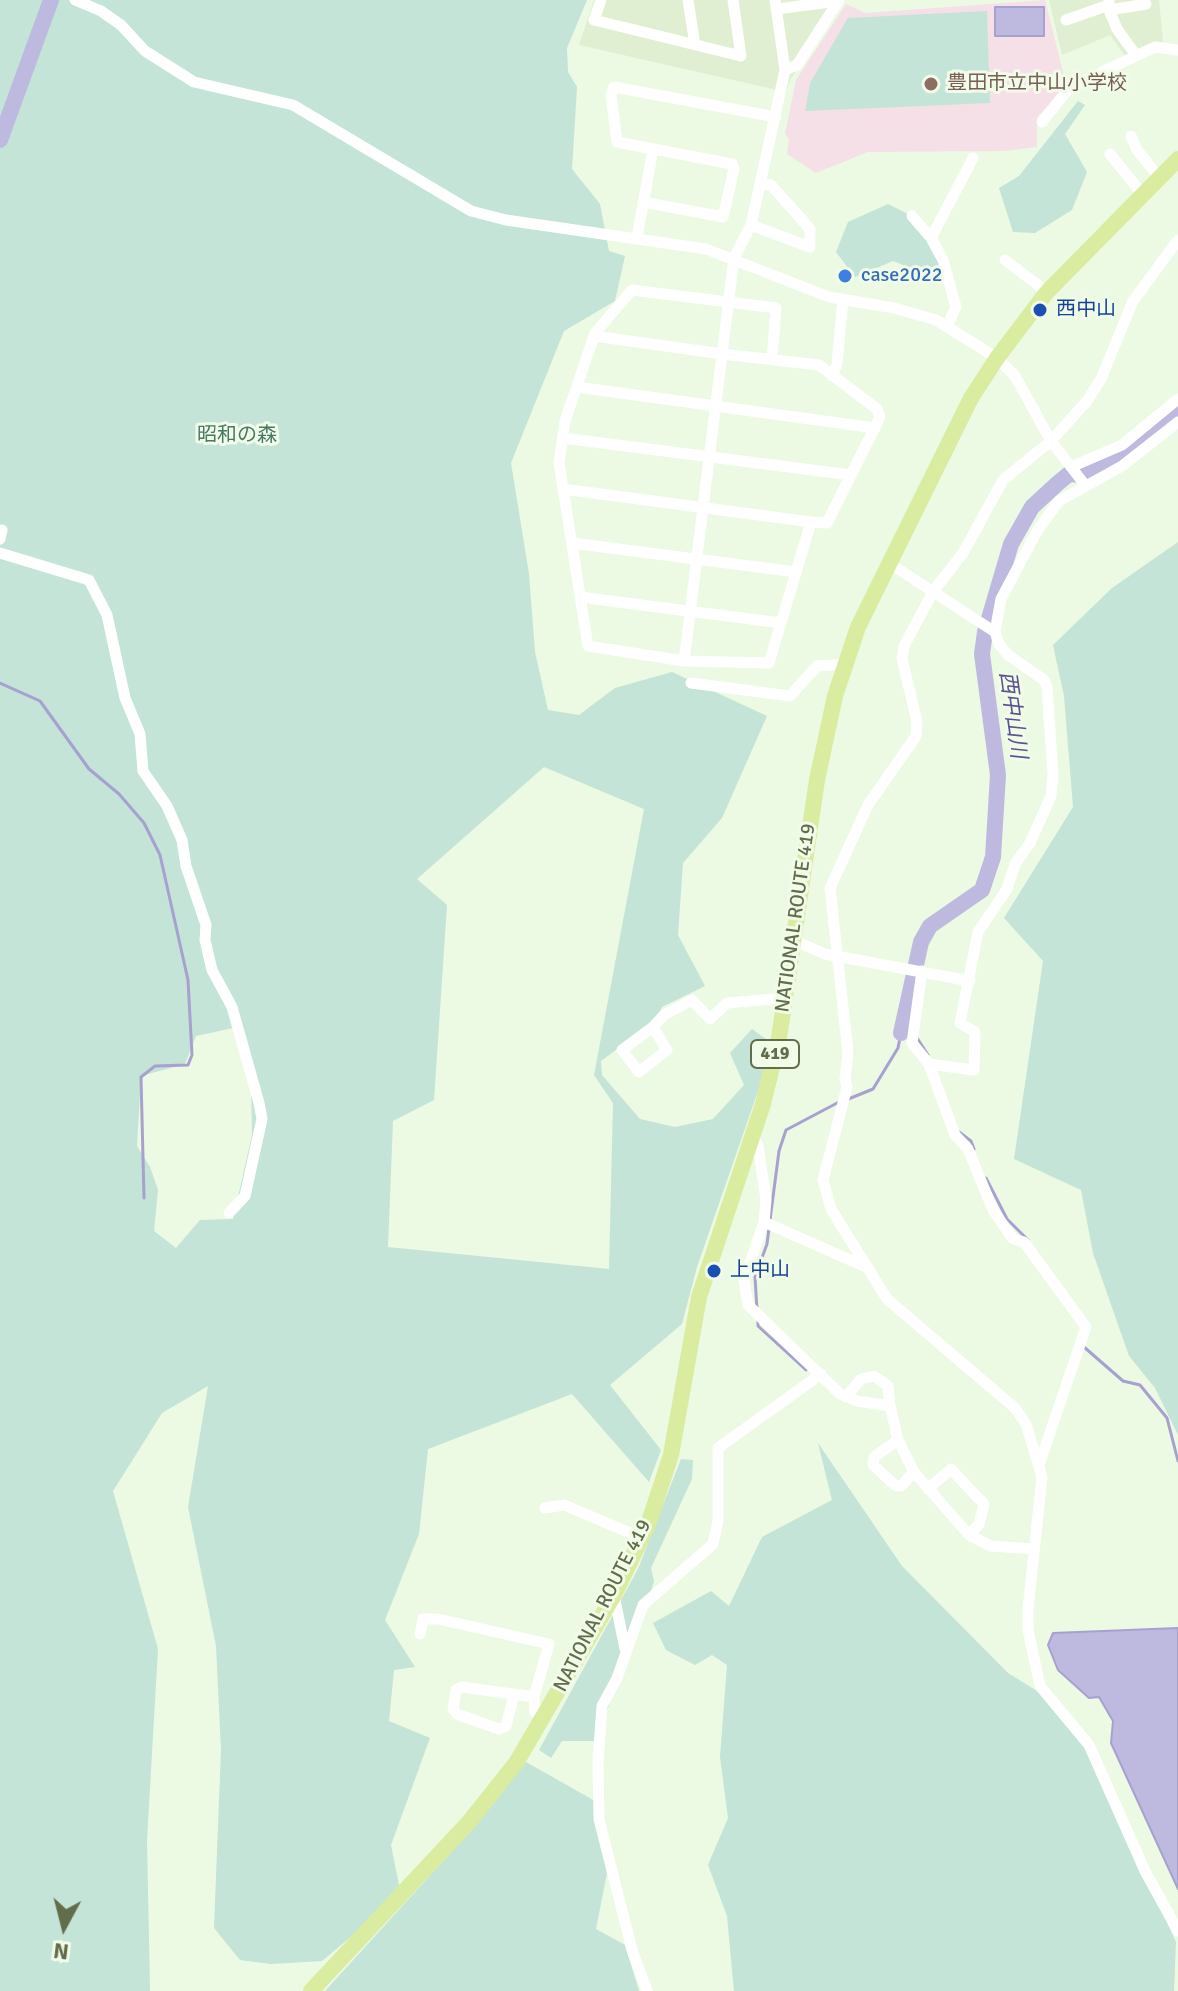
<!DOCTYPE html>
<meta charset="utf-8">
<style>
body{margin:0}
#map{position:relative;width:1178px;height:1991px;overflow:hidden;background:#ecf9e3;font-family:Signika,sans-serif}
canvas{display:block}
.north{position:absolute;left:24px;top:1887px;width:80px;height:80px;-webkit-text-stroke:6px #f0fce8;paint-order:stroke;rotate:187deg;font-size:22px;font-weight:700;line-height:32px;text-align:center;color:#626d4c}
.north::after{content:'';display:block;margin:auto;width:28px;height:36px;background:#626d4c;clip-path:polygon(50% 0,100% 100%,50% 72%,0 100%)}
</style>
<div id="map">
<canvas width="1178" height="1991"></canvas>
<div class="north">N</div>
</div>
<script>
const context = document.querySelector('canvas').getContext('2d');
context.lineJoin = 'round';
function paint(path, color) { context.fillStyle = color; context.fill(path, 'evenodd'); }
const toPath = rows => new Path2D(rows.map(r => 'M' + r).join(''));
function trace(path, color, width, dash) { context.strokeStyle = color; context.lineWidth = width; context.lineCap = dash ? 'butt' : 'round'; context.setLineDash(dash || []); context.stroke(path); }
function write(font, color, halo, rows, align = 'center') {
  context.font = font + ' Signika,"Noto Sans JP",sans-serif'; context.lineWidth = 6; context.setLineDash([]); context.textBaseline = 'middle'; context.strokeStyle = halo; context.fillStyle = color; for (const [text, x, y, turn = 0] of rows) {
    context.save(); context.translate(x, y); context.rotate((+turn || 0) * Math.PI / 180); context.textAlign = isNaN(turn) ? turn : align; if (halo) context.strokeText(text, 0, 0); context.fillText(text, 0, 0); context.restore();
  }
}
paint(toPath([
 [594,0,844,0,790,80,786,92,579,45],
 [1049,0,1159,0,1163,42,1125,56,1110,35,1062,55]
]), '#e0efd2');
paint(toPath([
 [1045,0,1067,88,1037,117,1037,147,1004,151,868,152,816,173,787,154,789,140,785,134,796,80,846,4,865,13]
]), '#f5e0e8');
paint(toPath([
 [0,0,587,0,567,48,568,72,577,87,572,169,600,204,609,251,625,256,615,301,564,331,511,463,529,574,535,652,548,710,579,715,615,688,672,672,767,716,722,818,683,863,678,935,705,986,662,1007,656,1020,601,1061,602,1075,640,1119,675,1127,713,1119,744,1085,730,1053,752,1029,774,1045,697,1267,682,1324,610,1385,661,1450,649,1482,572,1394,428,1449,419,1534,385,1620,415,1667,394,1670,389,1721,430,1738,391,1845,401,1895,322,1961,271,1964,240,1960,214,1928,221,1750,216,1646,188,1507,208,1386,162,1413,113,1491,158,1649,147,1840,150,1991,0,1991],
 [544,767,644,809,594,1075,613,1103,609,1269,388,1247,393,1121,434,1100,447,905,417,879],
 [233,1028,251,1082,252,1135,233,1219,200,1220,176,1248,154,1231,158,1190,150,1167,137,1146,141,1076,185,1064,196,1036],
 [987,11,990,103,805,111,810,83,848,18],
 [1078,101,1085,105,1065,134,1087,172,1072,210,1035,233,1013,232,999,188,1019,176],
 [888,204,918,219,931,248,954,278,949,283,893,261,855,277,836,252,848,222],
 [1178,542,1178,1435,1155,1388,1129,1356,1093,1253,1081,1190,1014,1159,1043,961,1004,918,1073,807,1064,696,1053,645,1112,588],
 [818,1443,902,1566,1008,1673,1037,1691,1079,1735,1176,1942,1174,1991,734,1991,727,1916,708,1865,728,1818,720,1757,727,1665,712,1655,695,1665,666,1650,653,1623,711,1591,729,1606,762,1537,832,1500],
 [681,1459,693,1460,692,1479,651,1568,654,1582,596,1741,562,1741,551,1758,539,1750,638,1569],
 [526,1762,595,1801,607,1873,596,1929,625,1945,639,1991,325,1991,446,1858]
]), '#c3e4d6');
const water = toPath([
 [995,7,1044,7,1044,36,995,36,995,7],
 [1178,1628,1178,1889,1111,1743,1113,1721,1099,1697,1089,1698,1058,1670,1048,1645,1053,1633,1178,1628]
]);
paint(water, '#bebadf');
trace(water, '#a7a1d0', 2);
trace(toPath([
 [0,683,40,701,89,769,119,794,144,823,160,855,188,980,192,1055,188,1065,155,1066,141,1077,144,1198],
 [917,1038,928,1055],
 [846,1100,873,1089,898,1048,901,1033,909,1036],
 [959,1132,971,1141,974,1149],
 [986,1178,1007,1219,1028,1240],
 [770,1220,779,1151,786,1130,839,1102],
 [757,1310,755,1277,767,1244,769,1228],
 [758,1321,758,1326,806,1370],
 [1084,1347,1123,1381,1140,1385,1167,1418,1178,1461]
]), '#a7a1d0', 3);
trace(toPath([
 [0,140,51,0],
 [901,1033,921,942,930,926,982,890,993,857,998,775,982,654,985,632,1011,544,1032,507,1058,483,1069,474,1084,475,1103,465,1178,411]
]), '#bebadf', 16);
trace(toPath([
 [75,0,101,11,121,25,145,51,194,82,293,105,471,211,506,220,706,249,829,297,894,308,936,320,997,358,1015,376,1051,441,1085,485],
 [601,0,594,20,741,56,733,0],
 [688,0,695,45],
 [1109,0,1109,10,1117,29,1135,54],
 [776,9,838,1],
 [1109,10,1146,4],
 [1066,20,1109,5],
 [785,70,797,65,839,0],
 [1042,122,1070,87,1155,47,1178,50],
 [1131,136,1137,150,1159,177],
 [1110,154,1143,195],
 [643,202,723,217,734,169,732,164,617,142,611,95,614,87,776,117],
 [912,216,931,238,943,260,956,307,947,326],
 [751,225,810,247,810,229,771,185,761,184],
 [637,238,653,149],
 [931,238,973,158],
 [1178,240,1133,301,1101,379,1087,401,1051,441,1003,480,963,553,934,590,904,646,902,659,917,721,916,736,868,805,830,888,848,1053,845,1079,847,1087,823,1180,831,1209,887,1299,1015,1408,1026,1424,1042,1477,1028,1609,1028,1630,1040,1686,1089,1745,1145,1871,1178,1931],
 [1005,260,1047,292],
 [594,336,722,354,819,365,877,409,880,417,827,523,811,522,769,663,684,661,588,646,559,463,565,421,594,336,595,333,632,290,776,308,772,359],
 [832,376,837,364,843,299],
 [577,387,875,428],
 [563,438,851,475],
 [1071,467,1122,445,1178,399],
 [563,489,811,522],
 [0,539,2,530],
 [572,543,796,572],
 [0,553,89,580,107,615,125,698,140,734,143,771,167,806,182,840,186,866,206,925,205,940,212,970,232,1007,259,1103,262,1119,245,1196,229,1213],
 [889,563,995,632],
 [580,597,781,623],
 [684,661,734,258,751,225,785,70,775,0],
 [691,683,790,696,817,666,847,664],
 [793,940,825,954,970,981],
 [922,971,912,1043,929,1064],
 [653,1027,622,1050,639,1072,667,1050,653,1027,664,1015,692,1000,710,1019,727,1003,785,998],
 [752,1135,758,1145,766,1200,764,1222,744,1281,748,1305,840,1394,857,1401,890,1406,898,1440,914,1472,969,1535,991,1546,1032,1549],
 [764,1222,866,1267],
 [846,1397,861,1379,874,1376,888,1386,890,1406],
 [898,1440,874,1457,873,1465,896,1486,901,1486,914,1472],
 [1040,1462,1086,1327,1024,1242,1013,1239,993,1210,968,1149,955,1135,929,1064,974,1070,975,1032,960,1023,978,932,1007,889,1015,864,1030,843,1051,796,1053,775,1047,687,1044,680,1008,655,999,644,995,632,1001,599,1037,531,1059,501,1122,466,1178,422],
 [928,1489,951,1469,984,1504,979,1524,969,1535],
 [545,1508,564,1505,642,1538],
 [614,1595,625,1649],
 [420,1634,423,1619,438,1619,549,1644,534,1697,535,1712,545,1716],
 [514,1695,506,1726,499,1729,457,1714,453,1709,456,1690,462,1687,534,1697],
 [647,1991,632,1950,599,1819,598,1762,602,1706,617,1678,643,1605,713,1544,718,1521,718,1448,821,1374]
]), '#fff', 11);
trace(toPath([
 [311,1991,469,1822,516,1763,614,1595,648,1525,671,1455,699,1297,763,1104,779,1038,817,780,835,696,858,627,971,398,997,358,1047,292,1178,159]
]), '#daeca0', 16);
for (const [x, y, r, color] of [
 [931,84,8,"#8d6e63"],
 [845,276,8,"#3f7fe0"],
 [1040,310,8,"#1a4fb4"],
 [714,1271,8,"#1a4fb4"]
]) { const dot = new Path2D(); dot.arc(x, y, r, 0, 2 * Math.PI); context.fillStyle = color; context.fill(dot); trace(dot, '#f0fce8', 3); }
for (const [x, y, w] of [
 [775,1054,48]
]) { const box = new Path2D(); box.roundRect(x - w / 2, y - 14, w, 28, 6); context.fillStyle = '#f0fce8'; context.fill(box); trace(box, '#626d4c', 2); }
write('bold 18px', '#626d4c', null, [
 ["419",775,1054]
]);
write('20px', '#785e54', '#f0fce8', [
 ["豊田市立中山小学校",947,84]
], 'left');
write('20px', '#366cbe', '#f0fce8', [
 ["case2022",861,276]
], 'left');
write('20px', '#164399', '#f0fce8', [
 ["西中山",1056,310],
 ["上中山",730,1271]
], 'left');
write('20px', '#497868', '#f0fce8', [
 ["昭和の森",237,436]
]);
write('20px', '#626d4c', '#f0fce8', [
 ["NATIONAL ROUTE 419",796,918,-82],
 ["NATIONAL ROUTE 419",603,1606,-63]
]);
write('italic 22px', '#5c5391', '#f0fce8', [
 ["西中山川",1012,715,82]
]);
</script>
